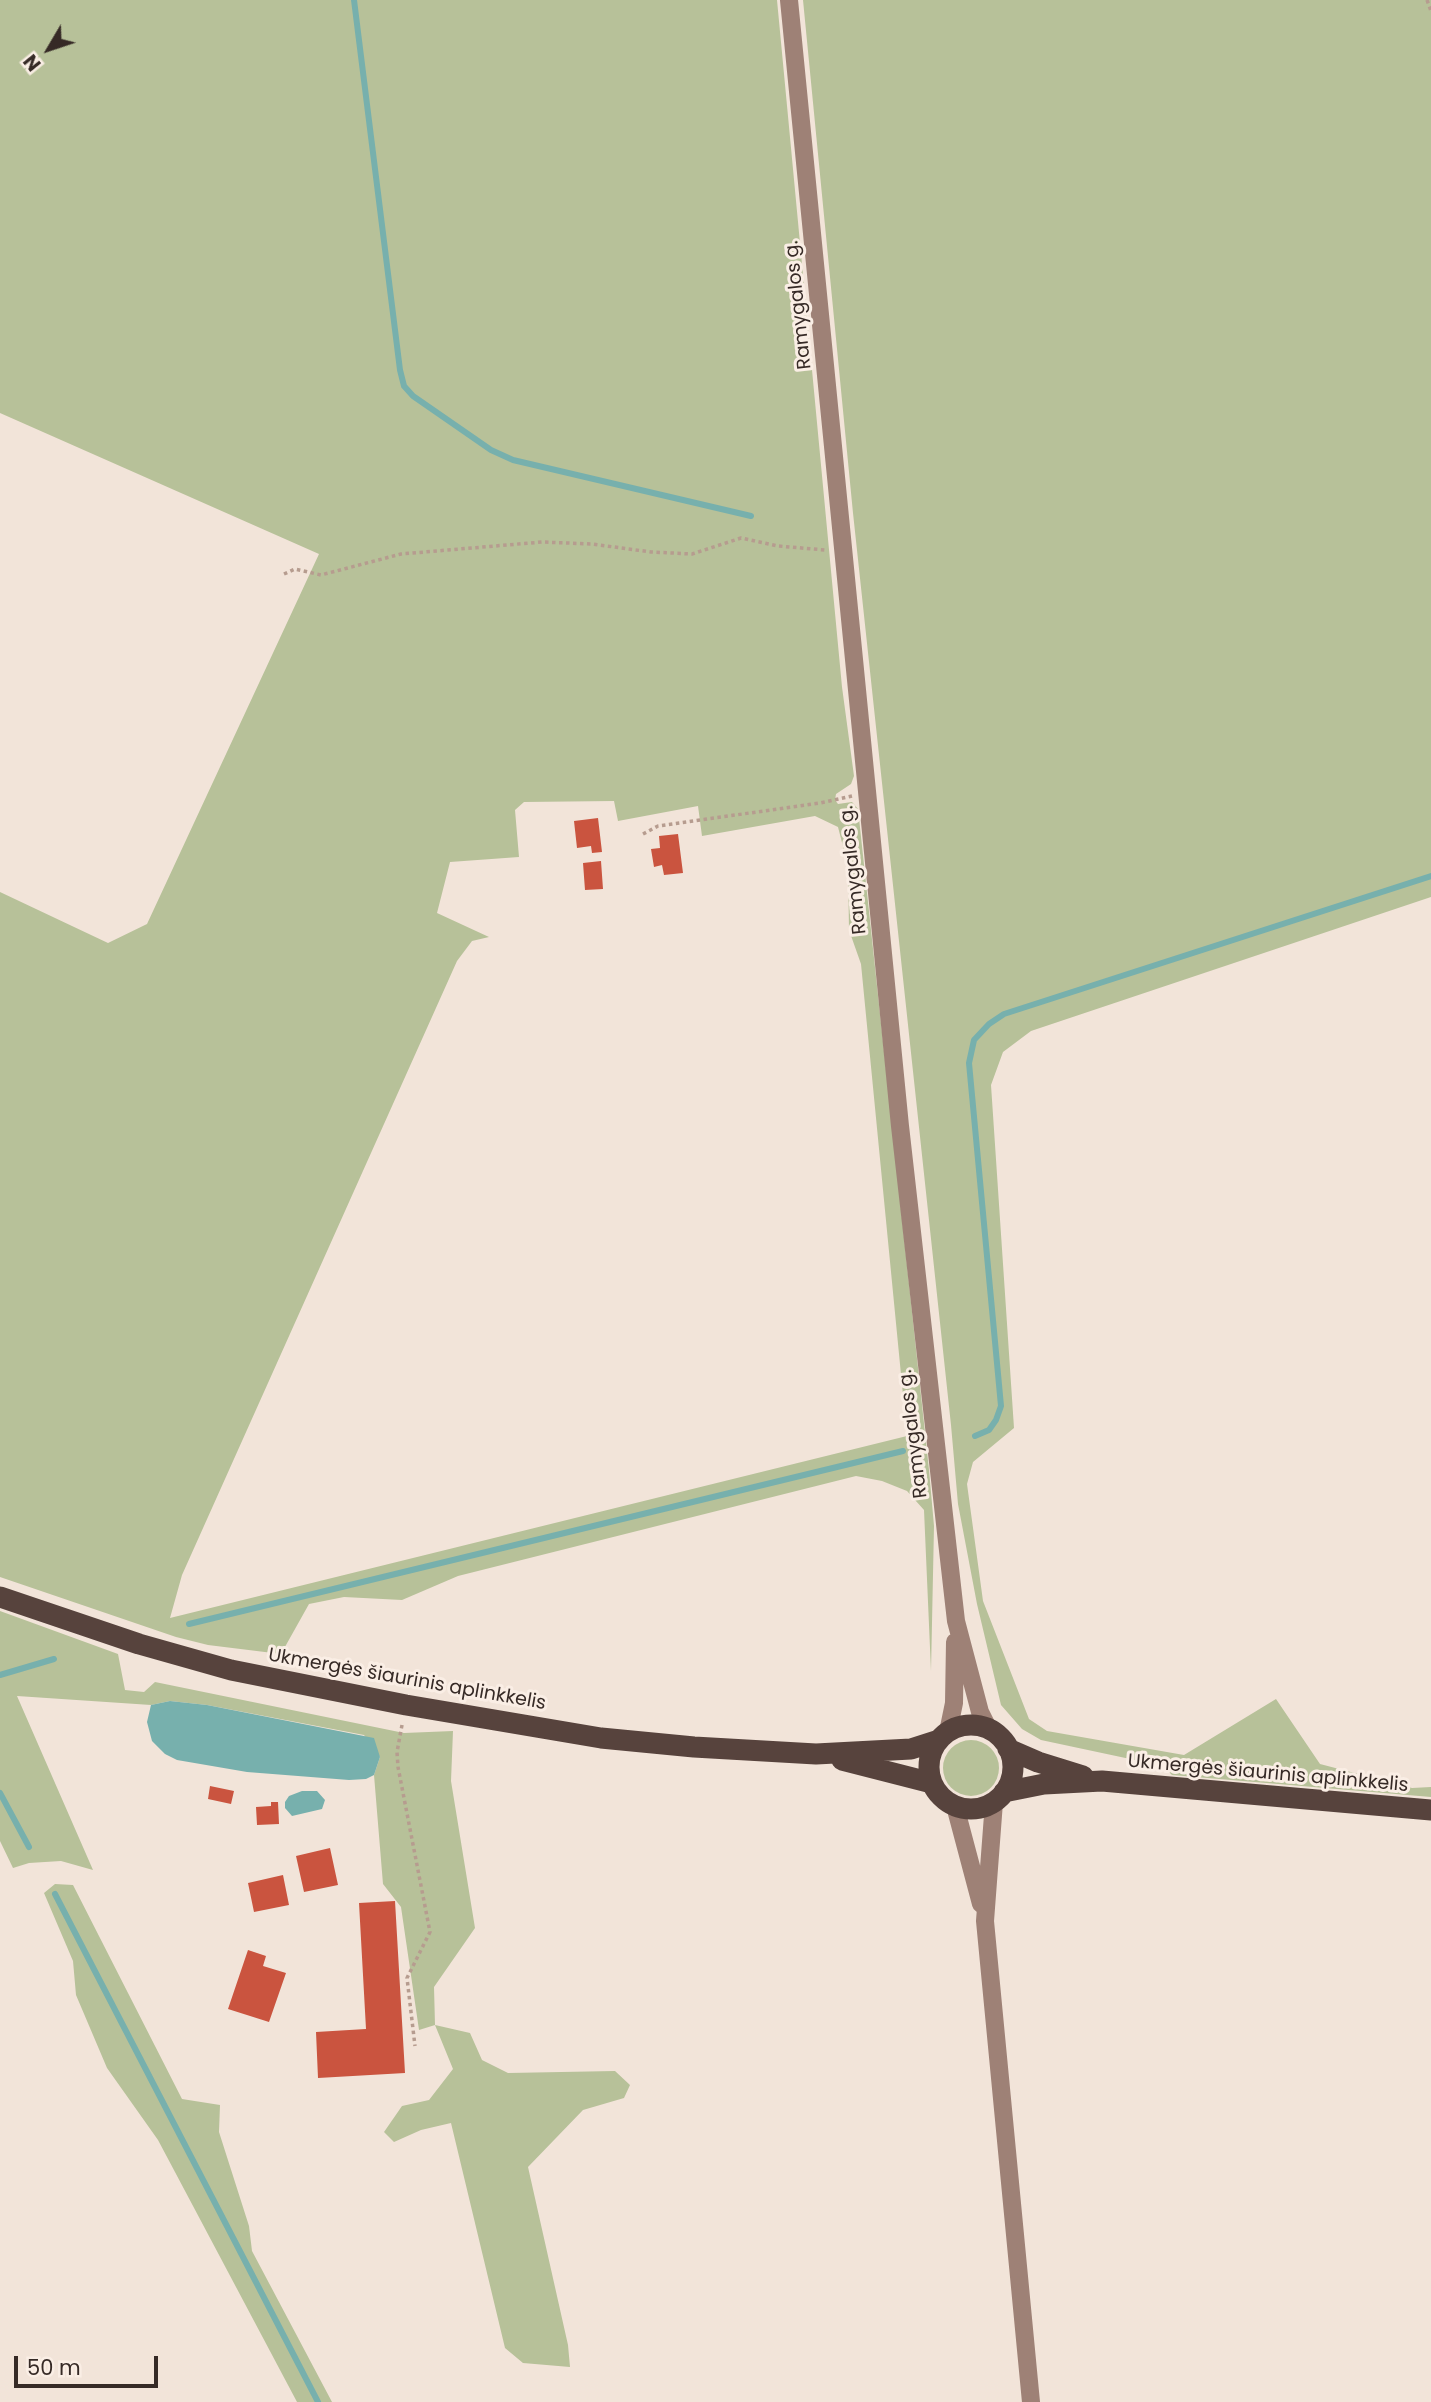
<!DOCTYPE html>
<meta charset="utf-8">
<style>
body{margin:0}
#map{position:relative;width:1431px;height:2402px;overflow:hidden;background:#f2e4d9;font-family:Poppins,sans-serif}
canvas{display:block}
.north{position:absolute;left:14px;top:14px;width:70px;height:70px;-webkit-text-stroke:5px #faeee5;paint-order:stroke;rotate:231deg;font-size:19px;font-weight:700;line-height:28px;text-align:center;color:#362a26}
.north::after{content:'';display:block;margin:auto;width:24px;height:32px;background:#362a26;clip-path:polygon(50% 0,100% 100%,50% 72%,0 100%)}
.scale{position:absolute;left:14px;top:2356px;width:144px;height:32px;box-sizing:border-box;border:4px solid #362a26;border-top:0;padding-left:9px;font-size:21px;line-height:24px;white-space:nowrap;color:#362a26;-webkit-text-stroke:5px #faeee5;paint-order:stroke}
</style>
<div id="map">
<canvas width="1431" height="2402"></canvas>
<div class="north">N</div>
<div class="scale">50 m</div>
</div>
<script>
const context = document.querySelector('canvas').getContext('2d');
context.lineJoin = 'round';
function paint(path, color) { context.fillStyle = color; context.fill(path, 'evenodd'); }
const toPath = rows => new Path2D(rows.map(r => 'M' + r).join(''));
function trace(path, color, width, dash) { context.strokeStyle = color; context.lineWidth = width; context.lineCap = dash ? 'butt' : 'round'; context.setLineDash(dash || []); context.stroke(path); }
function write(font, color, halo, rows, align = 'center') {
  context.font = font + ' Poppins,sans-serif'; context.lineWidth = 6; context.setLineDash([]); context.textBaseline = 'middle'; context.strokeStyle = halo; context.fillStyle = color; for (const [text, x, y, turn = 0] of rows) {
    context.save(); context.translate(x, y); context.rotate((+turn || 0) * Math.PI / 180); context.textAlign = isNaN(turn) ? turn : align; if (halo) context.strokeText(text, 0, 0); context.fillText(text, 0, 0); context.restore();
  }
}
paint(toPath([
 [0,0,777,0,842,687,854,776,851,784,836,794,835,800,838,804,852,802,858,809,929,1470,934,1526,931,1671,924,1510,907,1491,882,1481,856,1476,458,1576,402,1600,344,1597,309,1604,281,1654,208,1645,176,1637,0,1577,0,892,108,943,147,924,319,554,0,413],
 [614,801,618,821,698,806,702,836,815,816,838,827,848,866,849,930,861,964,907,1436,170,1618,182,1575,457,961,472,941,489,937,437,913,450,862,519,857,515,810,524,802],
 [803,0,1431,0,1431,897,1031,1031,1003,1052,991,1085,1014,1428,973,1462,967,1484,983,1601,1029,1719,1047,1731,1184,1755,1276,1699,1320,1764,1412,1788,1431,1787,1431,1797,1172,1775,1163,1766,1041,1740,1022,1729,1001,1705,977,1604,958,1504,951,1425,853,513],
 [0,1611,118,1654,125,1690,144,1692,155,1682,404,1733,453,1731,451,1781,475,1928,434,1987,435,2025,470,2033,482,2060,508,2073,615,2071,630,2085,624,2098,583,2110,528,2167,568,2345,570,2367,523,2363,505,2348,451,2123,421,2130,394,2142,384,2132,402,2106,429,2100,453,2069,435,2025,419,2030,401,1907,383,1884,374,1775,380,1757,364,1735,207,1705,170,1701,151,1705,17,1696,93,1870,61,1861,29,1863,13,1868,0,1841],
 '943 1768a28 28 0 1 1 56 0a28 28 0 1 1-56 0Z',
 [55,1884,73,1885,182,2099,220,2105,219,2132,249,2226,252,2251,332,2402,297,2402,158,2140,107,2068,76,1995,73,1961,44,1893]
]), '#b7c199');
paint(toPath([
 [170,1701,207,1705,374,1738,380,1757,374,1775,366,1779,349,1780,247,1772,177,1760,165,1754,152,1741,147,1722,151,1705],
 [302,1791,317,1791,325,1800,322,1809,292,1816,285,1808,285,1802,289,1796]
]), '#77b0ad');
trace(toPath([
 [354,0,400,370,404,386,413,396,491,450,513,460,751,516],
 [975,1436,989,1430,996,1420,1001,1406,969,1063,974,1040,989,1024,1004,1014,1431,876],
 [189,1624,903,1451],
 [0,1675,54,1659],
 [0,1793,29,1847],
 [55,1894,318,2402]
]), '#77b0ad', 6);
paint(toPath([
 [598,818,602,852,592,853,591,846,577,848,574,821],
 [678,834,683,873,664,875,662,865,654,867,651,849,660,848,659,836],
 [601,861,603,889,585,890,583,863],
 [210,1786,234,1791,231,1804,208,1799],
 [271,1802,278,1802,279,1824,257,1825,256,1807,271,1806],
 [330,1848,338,1885,304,1892,296,1856],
 [283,1875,289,1905,254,1912,248,1883],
 [395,1901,405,2073,318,2078,316,2032,366,2029,359,1903],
 [248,1950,266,1956,263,1966,286,1973,269,2022,228,2009]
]), '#ca543f');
trace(toPath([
 [1427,0,1431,11],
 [284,574,295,569,321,575,401,554,542,542,592,544,651,552,692,554,741,538,778,546,825,550],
 [643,834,658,826,820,803,852,796],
 [402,1725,397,1752,398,1767,430,1932,407,1978,415,2046]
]), '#b69c8f', 3.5, [3.5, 3.5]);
trace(toPath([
 [789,0,900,1126,956,1621,980,1712,989,1730],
 [948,1732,954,1703,955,1642],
 [994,1802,985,1921,1031,2402],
 [955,1806,981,1904]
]), '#9e8176', 18);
trace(toPath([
 [0,1597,139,1644,231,1670,406,1705,601,1738,694,1747,816,1754,911,1749,939,1740],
 '929 1767a42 42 0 1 1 84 0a42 42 0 1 1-84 0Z',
 [1008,1749,1038,1762,1083,1776],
 [842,1760,932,1783],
 [1004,1792,1044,1784,1102,1781,1431,1810]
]), '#57433d', 21);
write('19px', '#362a26', '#faeee5', [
 ["Ramygalos g.",799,305,-96],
 ["Ramygalos g.",854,870,-96],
 ["Ramygalos g.",914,1434,-97],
 ["Ukmergės šiaurinis aplinkkelis",407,1680,10],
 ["Ukmergės šiaurinis aplinkkelis",1268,1774,5]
]);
</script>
